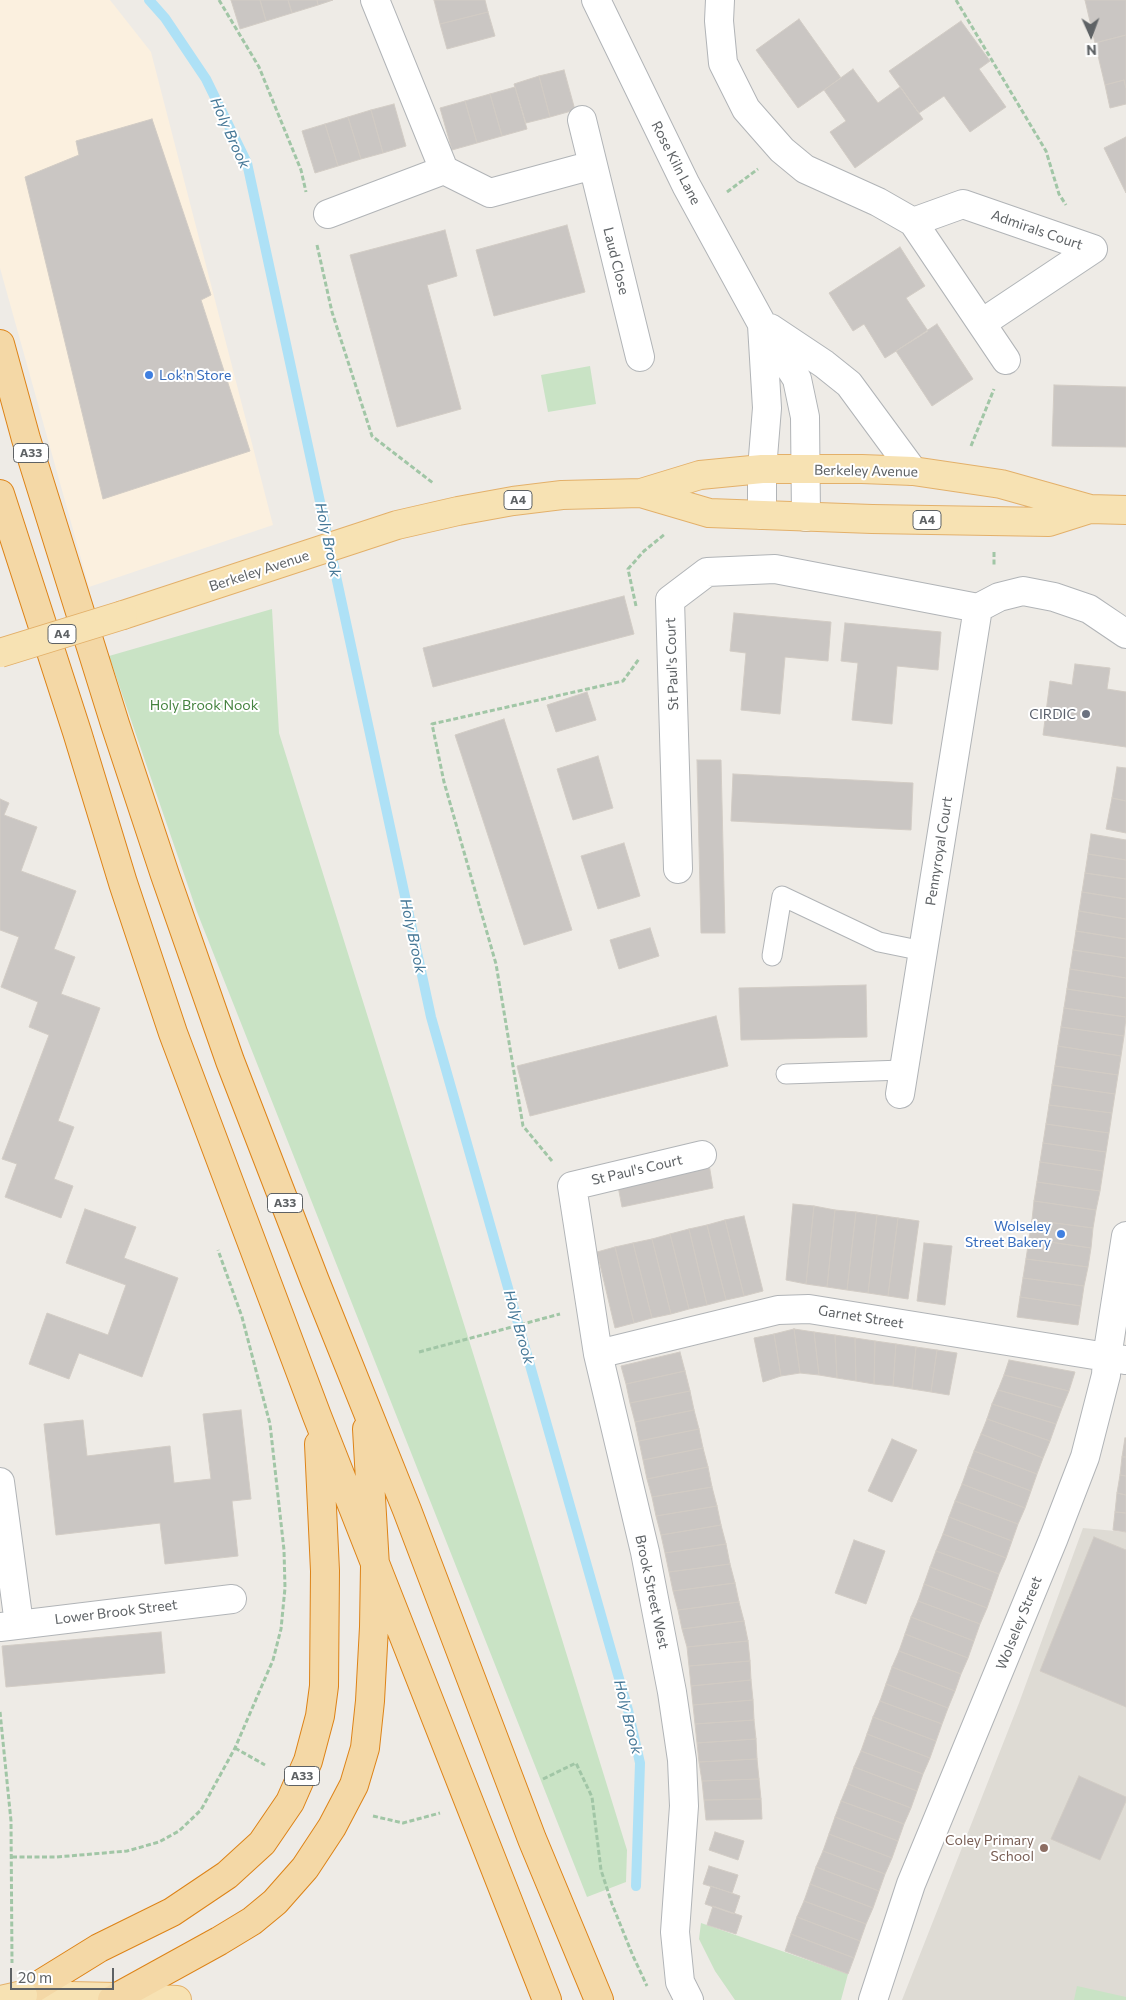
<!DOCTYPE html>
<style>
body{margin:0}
#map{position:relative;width:1126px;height:2000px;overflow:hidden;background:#eeebe6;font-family:Commissioner,sans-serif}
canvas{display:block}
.north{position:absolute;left:1066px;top:10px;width:50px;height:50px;-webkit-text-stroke:4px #fff;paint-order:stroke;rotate:178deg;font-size:14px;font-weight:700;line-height:20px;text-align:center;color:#5e6265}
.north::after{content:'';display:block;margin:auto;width:18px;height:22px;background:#5e6265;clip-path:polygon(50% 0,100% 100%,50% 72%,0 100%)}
.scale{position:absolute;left:10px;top:1968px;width:104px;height:22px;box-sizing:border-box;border:2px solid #5e6265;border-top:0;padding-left:6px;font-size:15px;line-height:18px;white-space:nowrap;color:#5e6265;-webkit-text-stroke:4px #fff;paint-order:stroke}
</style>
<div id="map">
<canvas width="1126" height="2000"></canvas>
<div class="north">N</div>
<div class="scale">20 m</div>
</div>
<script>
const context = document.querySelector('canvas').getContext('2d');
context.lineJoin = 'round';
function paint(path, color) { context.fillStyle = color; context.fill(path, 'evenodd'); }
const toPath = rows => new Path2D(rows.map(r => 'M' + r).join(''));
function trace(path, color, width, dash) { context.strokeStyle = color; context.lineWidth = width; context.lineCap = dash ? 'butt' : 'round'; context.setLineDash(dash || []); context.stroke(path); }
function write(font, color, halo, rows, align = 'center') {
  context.font = font + ' Commissioner,sans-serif'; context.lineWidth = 4; context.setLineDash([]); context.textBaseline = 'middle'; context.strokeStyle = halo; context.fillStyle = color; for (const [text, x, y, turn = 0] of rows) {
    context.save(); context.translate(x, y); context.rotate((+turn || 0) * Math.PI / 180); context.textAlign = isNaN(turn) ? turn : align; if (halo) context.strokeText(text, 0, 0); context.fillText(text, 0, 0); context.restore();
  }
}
paint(toPath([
 [0,0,110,0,151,52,273,525,89,587,0,268]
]), '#fbf0df');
paint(toPath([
 [1083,1528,1126,1532,1126,2000,902,2000,1019,1703]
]), '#dedbd4');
paint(toPath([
 [590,366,596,404,548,412,541,375],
 [272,609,279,733,523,1513,627,1850,626,1882,587,1897,197,912,109,656],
 [701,1923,848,1974,841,2000,735,2000,715,1971,699,1939],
 [1077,1986,1126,1997,1126,2000,1074,2000]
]), '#c9e3c5');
trace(toPath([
 [149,0,165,18,206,79,247,163,431,1017,628,1710,640,1763,636,1886]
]), '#aee1f6', 10);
const building = toPath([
 [231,0,260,0,266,21,240,29,231,0],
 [260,0,288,0,292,13,266,21,260,0],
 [288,0,317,0,318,5,292,13,288,0],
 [317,0,333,0,318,5,317,0],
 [434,0,485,0,488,12,440,24,434,0],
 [1085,0,1126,0,1126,35,1095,43,1085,0],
 [488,12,495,36,447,49,440,24,488,12],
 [799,19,841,78,798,108,756,50,799,19],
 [961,21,990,61,979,69,1006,107,970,132,944,96,919,113,889,71,961,21],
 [1126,35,1126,88,1124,80,1105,85,1095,43,1126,35],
 [853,69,878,103,900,87,923,119,855,168,830,132,846,121,824,90,853,69],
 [564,70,575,110,550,117,539,76,564,70],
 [539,76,550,117,526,123,514,84,539,76],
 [1124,80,1126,88,1126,104,1110,108,1105,85,1124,80],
 [515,87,527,129,502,136,490,94,515,87],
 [490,94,502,136,477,143,465,101,490,94],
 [465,101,477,143,452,150,440,108,465,101],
 [394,104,406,146,383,153,371,110,394,104],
 [371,110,383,153,361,159,348,117,371,110],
 [348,117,361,159,338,166,325,124,348,117],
 [152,119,211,295,201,300,250,451,103,499,25,177,79,155,76,141,152,119],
 [325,124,338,166,315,173,302,131,325,124],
 [1126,137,1126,193,1104,148,1126,137],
 [567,225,585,292,494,316,476,250,567,225],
 [445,230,457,276,427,285,461,409,397,427,350,255,445,230],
 [900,247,925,286,906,298,928,331,885,358,864,324,853,331,829,293,900,247],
 [937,324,973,379,932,406,896,351,937,324],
 [1054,385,1126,387,1126,447,1052,446,1054,385],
 [624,596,634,634,433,687,423,648,624,596],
 [734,613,831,622,828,661,785,657,780,714,741,710,746,653,730,651,734,613],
 [845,623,941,632,938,670,897,666,892,724,852,720,858,663,841,661,845,623],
 [1075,664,1110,668,1107,689,1126,692,1126,747,1043,735,1050,681,1072,685,1075,664],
 [587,692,596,720,556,732,547,705,587,692],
 [504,719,572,930,524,945,455,735,504,719],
 [598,756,613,808,573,820,557,769,598,756],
 [697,760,721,760,725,933,701,933,697,760],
 [1117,767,1126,768,1126,801,1112,798,1117,767],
 [733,774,913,783,911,830,731,821,733,774],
 [1112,798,1126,801,1126,833,1106,829,1112,798],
 [0,799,9,803,4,815,37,827,21,871,76,891,54,949,75,957,61,994,100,1008,58,1121,74,1127,54,1179,73,1186,61,1218,5,1197,17,1164,2,1159,49,1035,29,1027,38,1002,1,987,19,937,0,930,0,799],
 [1091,834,1126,840,1126,860,1088,854,1091,834],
 [624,843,640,896,598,909,581,856,624,843],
 [1088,854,1126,860,1126,879,1085,873,1088,854],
 [1085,873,1126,879,1126,899,1082,892,1085,873],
 [1082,892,1126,899,1126,919,1079,911,1082,892],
 [1079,911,1126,919,1126,939,1076,931,1079,911],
 [650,928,659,956,619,969,610,940,650,928],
 [1076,931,1126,939,1126,958,1073,950,1076,931],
 [1073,950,1126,958,1126,978,1070,969,1073,950],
 [1070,969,1126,978,1126,998,1067,989,1070,969],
 [866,985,867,1037,741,1040,739,988,866,985],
 [1067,989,1126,998,1126,1017,1064,1008,1067,989],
 [1064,1008,1126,1017,1124,1036,1061,1027,1064,1008],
 [716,1016,728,1066,530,1116,517,1066,716,1016],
 [1061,1027,1124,1036,1121,1056,1058,1046,1061,1027],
 [1058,1046,1121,1056,1118,1075,1055,1066,1058,1046],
 [1055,1066,1118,1075,1115,1094,1052,1085,1055,1066],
 [1052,1085,1115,1094,1112,1113,1049,1105,1052,1085],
 [1049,1105,1112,1113,1109,1133,1046,1124,1049,1105],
 [1046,1124,1109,1133,1106,1152,1043,1143,1046,1124],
 [1043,1143,1106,1152,1103,1171,1040,1162,1043,1143],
 [1040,1162,1103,1171,1100,1191,1037,1182,1040,1162],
 [709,1164,713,1188,622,1207,617,1181,709,1164],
 [1037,1182,1100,1191,1096,1210,1034,1201,1037,1182],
 [1034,1201,1096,1210,1093,1228,1032,1220,1034,1201],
 [793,1204,814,1206,806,1284,786,1280,793,1204],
 [814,1206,835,1210,827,1287,806,1284,814,1206],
 [85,1209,136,1227,124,1258,178,1278,142,1377,79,1353,69,1379,29,1364,47,1313,108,1335,126,1285,66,1263,85,1209],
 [835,1210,856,1212,847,1290,827,1287,835,1210],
 [856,1212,877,1215,868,1293,847,1290,856,1212],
 [877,1215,898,1218,888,1296,868,1293,877,1215],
 [744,1216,763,1291,744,1296,725,1220,744,1216],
 [898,1218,919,1221,908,1299,888,1296,898,1218],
 [725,1220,744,1296,726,1300,707,1225,725,1220],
 [1032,1220,1093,1228,1091,1248,1029,1239,1032,1220],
 [707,1225,726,1300,707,1305,689,1229,707,1225],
 [689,1229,707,1305,689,1309,670,1234,689,1229],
 [670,1234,689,1309,671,1314,652,1239,670,1234],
 [652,1239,671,1314,652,1318,633,1243,652,1239],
 [1029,1239,1091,1248,1088,1267,1026,1259,1029,1239],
 [633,1243,652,1318,634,1323,615,1247,633,1243],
 [924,1243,952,1246,945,1305,917,1301,924,1243],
 [615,1247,634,1323,615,1328,597,1252,615,1247],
 [1026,1259,1088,1267,1084,1286,1023,1278,1026,1259],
 [1023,1278,1084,1286,1081,1306,1020,1297,1023,1278],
 [1020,1297,1081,1306,1078,1325,1017,1317,1020,1297],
 [794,1329,814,1332,819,1375,800,1373,794,1329],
 [794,1329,800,1373,781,1376,774,1334,794,1329],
 [814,1332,835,1335,837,1378,819,1375,814,1332],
 [774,1334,781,1376,763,1382,754,1338,774,1334],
 [835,1335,855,1338,856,1381,837,1378,835,1335],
 [855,1338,875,1341,874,1384,856,1381,855,1338],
 [875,1341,896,1344,893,1386,874,1384,875,1341],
 [896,1344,916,1347,912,1389,893,1386,896,1344],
 [916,1347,937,1350,931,1392,912,1389,916,1347],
 [937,1350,957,1353,949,1395,931,1392,937,1350],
 [680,1352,685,1371,626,1384,621,1366,680,1352],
 [1009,1360,1075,1372,1069,1391,1004,1375,1009,1360],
 [685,1371,690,1391,630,1403,626,1384,685,1371],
 [1004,1375,1069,1391,1062,1408,998,1390,1004,1375],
 [998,1390,1062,1408,1056,1424,992,1404,998,1390],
 [690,1391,694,1410,635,1422,630,1403,690,1391],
 [992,1404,1056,1424,1050,1441,987,1419,992,1404],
 [241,1410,251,1499,232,1501,238,1556,165,1564,160,1523,56,1535,44,1424,83,1420,87,1456,170,1446,174,1483,211,1479,203,1414,241,1410],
 [694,1410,699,1429,639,1441,635,1422,694,1410],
 [987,1419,1050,1441,1043,1458,981,1434,987,1419],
 [699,1429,703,1448,643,1460,639,1441,699,1429],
 [981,1434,1043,1458,1037,1474,974,1451,981,1434],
 [1125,1438,1126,1438,1126,1457,1122,1457,1125,1438],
 [892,1439,917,1450,892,1502,868,1491,892,1439],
 [703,1448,708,1467,647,1479,643,1460,703,1448],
 [974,1451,1037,1474,1031,1491,968,1467,974,1451],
 [1122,1457,1126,1457,1126,1476,1120,1475,1122,1457],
 [708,1467,712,1487,652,1497,647,1479,708,1467],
 [968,1467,1031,1491,1025,1508,962,1484,968,1467],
 [1120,1475,1126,1476,1126,1495,1117,1493,1120,1475],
 [962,1484,1025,1508,1018,1524,955,1501,962,1484],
 [712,1487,717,1506,656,1516,652,1497,712,1487],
 [1117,1493,1126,1495,1126,1513,1115,1512,1117,1493],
 [955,1501,1018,1524,1012,1541,949,1517,955,1501],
 [717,1506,721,1525,661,1535,656,1516,717,1506],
 [1115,1512,1126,1513,1126,1532,1113,1530,1115,1512],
 [949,1517,1012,1541,1006,1558,943,1534,949,1517],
 [721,1525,726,1544,665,1553,661,1535,721,1525],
 [943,1534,1006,1558,999,1574,936,1551,943,1534],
 [1094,1537,1126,1550,1126,1707,1040,1671,1094,1537],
 [854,1540,885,1551,866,1604,835,1593,854,1540],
 [726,1544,730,1564,669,1572,665,1553,726,1544],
 [936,1551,999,1574,993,1591,930,1567,936,1551],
 [730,1564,735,1583,673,1591,669,1572,730,1564],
 [930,1567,993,1591,987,1608,924,1584,930,1567],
 [735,1583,739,1602,678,1610,673,1591,735,1583],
 [924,1584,987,1608,980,1624,918,1601,924,1584],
 [918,1601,980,1624,974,1641,911,1617,918,1601],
 [739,1602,744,1621,682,1629,678,1610,739,1602],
 [911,1617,974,1641,968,1658,905,1634,911,1617],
 [744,1621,748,1641,687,1647,682,1629,744,1621],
 [161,1632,165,1673,6,1687,2,1646,161,1632],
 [905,1634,968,1658,961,1674,899,1651,905,1634],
 [748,1641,750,1661,689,1666,687,1647,748,1641],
 [899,1651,961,1674,955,1691,892,1667,899,1651],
 [750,1661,751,1680,691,1686,689,1666,750,1661],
 [892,1667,955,1691,948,1708,886,1684,892,1667],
 [751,1680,753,1700,693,1705,691,1686,751,1680],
 [886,1684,948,1708,942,1724,880,1701,886,1684],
 [753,1700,754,1720,695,1724,693,1705,753,1700],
 [880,1701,942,1724,936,1741,873,1717,880,1701],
 [873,1717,936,1741,930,1758,867,1734,873,1717],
 [754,1720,756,1739,697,1743,695,1724,754,1720],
 [867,1734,930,1758,923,1774,861,1751,867,1734],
 [756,1739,757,1759,699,1762,697,1743,756,1739],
 [861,1751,923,1774,917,1791,854,1767,861,1751],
 [757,1759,759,1779,702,1781,699,1762,757,1759],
 [854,1767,917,1791,911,1808,848,1784,854,1767],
 [1079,1776,1126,1797,1126,1801,1100,1860,1051,1839,1079,1776],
 [759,1779,761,1799,704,1800,702,1781,759,1779],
 [848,1784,911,1808,904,1824,841,1801,848,1784],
 [761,1799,762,1819,706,1820,704,1800,761,1799],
 [841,1801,904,1824,898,1841,835,1817,841,1801],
 [835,1817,898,1841,892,1858,829,1834,835,1817],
 [715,1832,744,1841,738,1860,709,1850,715,1832],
 [829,1834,892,1858,885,1874,823,1851,829,1834],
 [823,1851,885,1874,879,1891,816,1867,823,1851],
 [709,1866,738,1875,732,1893,703,1884,709,1866],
 [816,1867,879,1891,873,1908,810,1884,816,1867],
 [810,1884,873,1908,866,1924,804,1901,810,1884],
 [711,1886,740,1896,734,1914,705,1904,711,1886],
 [804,1901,866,1924,860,1941,797,1917,804,1901],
 [713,1906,742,1916,736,1934,707,1925,713,1906],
 [797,1917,860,1941,854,1958,791,1934,797,1917],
 [791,1934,854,1958,848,1974,785,1951,791,1934]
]);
paint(building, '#cac6c3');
trace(building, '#d2ccc5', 1);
const service = toPath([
 [772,956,782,896,879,942,923,951],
 [786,1074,903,1070]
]);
const minor = toPath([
 [375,0,444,170],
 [720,0,719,21,723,63,746,109,782,150,805,169,878,202,913,222,963,204,1093,249],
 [582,120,640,357],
 [328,214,444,170,490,193,593,165],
 [913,222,1006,360],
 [982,323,1093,249],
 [978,608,999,597,1023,591,1054,597,1089,609,1126,634],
 [678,869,670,600,707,572,775,569,978,608],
 [900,1094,978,608],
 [598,1354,778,1310,809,1309,1125,1360],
 [0,1482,19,1624],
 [0,1627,232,1599],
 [689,2000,680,1982,675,1932,684,1806,682,1760,672,1692,645,1552,598,1354,572,1186,702,1155],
 [873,2000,911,1884,1053,1540,1085,1457,1106,1375,1107,1357,1126,1236]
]);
const tertiary = toPath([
 [596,0,686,185,762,324,797,379,805,417,806,517],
 [762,325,767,408,762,469,762,515],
 [770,328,824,364,849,384,913,471]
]);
const primary = toPath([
 [641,493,709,513,872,519,1049,522,1090,509],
 [123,615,397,525,458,511,513,501,562,495,641,493,700,475,762,469,862,469,913,471,1001,484,1090,509,1126,510],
 [23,1995,117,1997,177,2000]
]);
const trunk = toPath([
 [0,344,26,439,115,724,165,875,230,1061,315,1281,407,1510,532,1839,599,2000],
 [0,494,77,732,123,883,173,1033,317,1416,547,2000],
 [23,1995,99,1948,172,1912,227,1875,262,1843,290,1802,308,1761,320,1716,324,1686,325,1571,319,1444],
 [112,2000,219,1941,252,1921,275,1902,305,1868,332,1827,354,1785,365,1748,370,1701,374,1627,375,1566,367,1429]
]);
trace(service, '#b1b4b7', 21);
trace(minor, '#b1b4b7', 30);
trace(tertiary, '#b1b4b7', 30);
trace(primary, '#e3b06a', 30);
trace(trunk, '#dd8317', 30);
trace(toPath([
 [219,0,259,67,301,170,306,192],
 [956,0,1046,151,1059,194,1066,205],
 [727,192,758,169],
 [317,245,332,312,372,436,433,483],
 [971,446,994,389],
 [994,552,994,566],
 [636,606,628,569,644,551,665,534],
 [552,1161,523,1126,496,964,444,782,432,724,623,681,639,659],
 [419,1352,560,1314],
 [0,1712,11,1821,12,1963],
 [235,1748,265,1765],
 [543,1779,576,1763,592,1797,601,1870,612,1904,633,1956,647,1986],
 [373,1816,403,1823,440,1813],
 [12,1857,57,1857,127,1851,159,1842,179,1831,201,1810,235,1748,273,1660,281,1629,285,1588,284,1550,270,1424,242,1317,218,1250]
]), '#a1c6a6', 3, [5, 2.5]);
trace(service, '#fff', 19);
trace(minor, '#fff', 28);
trace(tertiary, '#fff', 28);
trace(primary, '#f7e2b3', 28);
trace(trunk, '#f4d8a6', 28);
const primaryBridge = toPath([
 [0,653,123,615],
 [1,2000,23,1995]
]);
trace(primaryBridge, '#e3b06a', 30, []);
trace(primaryBridge, '#f7e2b3', 28);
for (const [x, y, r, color] of [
 [149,375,5,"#3f7fe0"],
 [1086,714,5,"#6b7280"],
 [1061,1234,5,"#3f7fe0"],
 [1044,1848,5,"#8d6e63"]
]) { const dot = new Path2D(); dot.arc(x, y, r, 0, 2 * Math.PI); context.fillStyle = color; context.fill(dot); trace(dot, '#fff', 2); }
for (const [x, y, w] of [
 [31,453,35],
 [518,500,28],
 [927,520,28],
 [62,634,28],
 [285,1203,35],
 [302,1776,35]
]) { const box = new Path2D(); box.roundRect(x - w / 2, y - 9.5, w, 19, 4); context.fillStyle = '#fff'; context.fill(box); trace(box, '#5e6265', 1); }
write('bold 12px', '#5e6265', null, [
 ["A33",31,453],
 ["A4",518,500],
 ["A4",927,520],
 ["A4",62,634],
 ["A33",285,1203],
 ["A33",302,1776]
]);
write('14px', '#5e6265', '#fff', [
 ["Rose Kiln Lane",676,163,63],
 ["Admirals Court",1037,230,19],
 ["Laud Close",616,261,76],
 ["Berkeley Avenue",866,471,1],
 ["Berkeley Avenue",259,571,-18],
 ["St Paul's Court",672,664,-92],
 ["Pennyroyal Court",939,851,-81],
 ["St Paul's Court",637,1170,-13],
 ["Garnet Street",861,1317,9],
 ["Brook Street West",652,1592,78],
 ["Lower Brook Street",116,1612,-7],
 ["Wolseley Street",1019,1623,-68]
]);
write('14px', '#366cbe', '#fff', [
 ["Lok'n Store",159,375],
 ["Wolseley",1051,1226,"right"],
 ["Street Bakery",1051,1242,"right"]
], 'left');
write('14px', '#45833f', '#fff', [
 ["Holy Brook Nook",204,705]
]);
write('14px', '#5b616d', '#fff', [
 ["CIRDIC",1076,714]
], 'right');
write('14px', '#785e54', '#fff', [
 ["Coley Primary",1034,1840],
 ["School",1034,1856]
], 'right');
write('italic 15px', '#467897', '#fff', [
 ["Holy Brook",230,133,66],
 ["Holy Brook",328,540,78],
 ["Holy Brook",413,936,78],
 ["Holy Brook",519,1327,74],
 ["Holy Brook",628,1717,76]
]);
</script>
